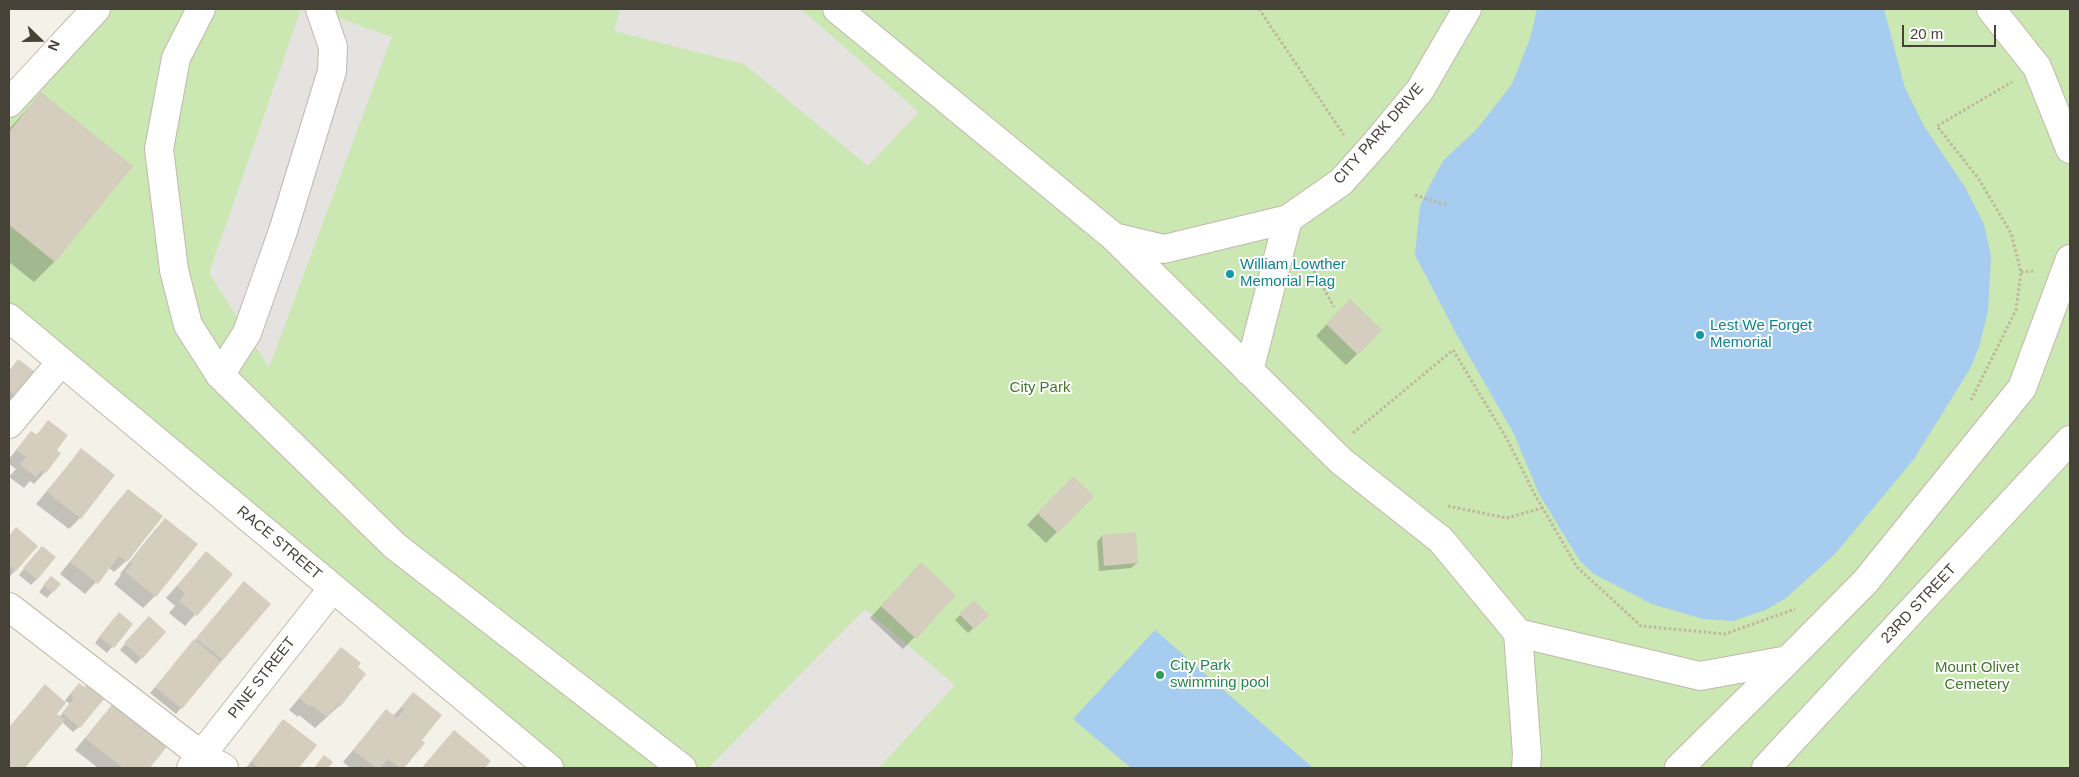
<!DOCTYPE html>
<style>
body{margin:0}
#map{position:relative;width:2079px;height:777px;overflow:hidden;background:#f4f1e8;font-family:Arial,sans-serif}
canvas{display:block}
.frame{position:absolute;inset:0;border:10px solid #474237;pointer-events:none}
.north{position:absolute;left:15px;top:15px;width:50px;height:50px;-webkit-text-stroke:4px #fff;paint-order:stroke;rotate:112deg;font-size:14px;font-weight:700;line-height:20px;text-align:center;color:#474237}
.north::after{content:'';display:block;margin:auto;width:18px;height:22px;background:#474237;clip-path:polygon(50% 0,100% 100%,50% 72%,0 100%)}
.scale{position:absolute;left:1902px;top:25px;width:94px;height:22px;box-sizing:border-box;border:2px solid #474237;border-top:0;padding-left:6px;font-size:15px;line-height:18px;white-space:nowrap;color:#474237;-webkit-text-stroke:4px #fff;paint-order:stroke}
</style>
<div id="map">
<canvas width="2079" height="777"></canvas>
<div class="frame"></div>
<div class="north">N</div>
<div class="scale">20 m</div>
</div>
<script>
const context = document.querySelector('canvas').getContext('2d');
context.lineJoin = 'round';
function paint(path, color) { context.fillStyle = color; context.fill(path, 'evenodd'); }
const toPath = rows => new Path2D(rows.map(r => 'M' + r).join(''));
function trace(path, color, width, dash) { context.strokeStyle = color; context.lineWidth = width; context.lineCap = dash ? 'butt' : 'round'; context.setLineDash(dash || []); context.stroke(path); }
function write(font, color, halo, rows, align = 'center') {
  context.font = font + ' Arial,sans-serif'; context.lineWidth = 4; context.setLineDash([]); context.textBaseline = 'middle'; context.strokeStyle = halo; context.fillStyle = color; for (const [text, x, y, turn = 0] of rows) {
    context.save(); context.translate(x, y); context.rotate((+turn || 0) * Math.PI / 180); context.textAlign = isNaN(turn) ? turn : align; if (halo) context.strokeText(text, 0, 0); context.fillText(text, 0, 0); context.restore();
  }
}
paint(toPath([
 [96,9,2070,9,2070,768,549,768,9,318,9,103]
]), '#cbe7b2');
paint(toPath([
 [301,9,313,9,392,37,269,368,209,273],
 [620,9,801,9,919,112,868,166,744,64,614,31],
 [865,609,955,685,879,768,708,768]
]), '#e5e3e0');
paint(toPath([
 [1537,9,1884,9,1905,88,1924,126,1965,187,1984,224,1991,256,1988,311,1979,347,1971,367,1914,459,1835,554,1785,599,1765,610,1733,621,1703,619,1652,604,1594,574,1580,561,1539,494,1514,434,1457,335,1415,255,1420,206,1430,185,1443,161,1477,129,1512,84,1530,39],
 [1155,630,1313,768,1131,768,1073,719]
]), '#a6ccef');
paint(toPath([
 [41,94,131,167,54,262,34,282,9,262,9,129],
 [1338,312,1357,354,1346,365,1316,336],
 [13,366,38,376,14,404,9,400,9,372],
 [48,422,55,450,45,472,34,484,30,481,24,488,9,477,16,469,9,464,9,459,31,432,36,435],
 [81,450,80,518,69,529,36,504],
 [1073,477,1092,496,1046,543,1027,525],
 [128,490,161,516,126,561,114,572,109,568,85,594,60,574,117,502],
 [165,519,196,544,155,596,143,608,114,584,121,575,120,574,154,531],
 [16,529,16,570,10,576,9,537],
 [1102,536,1137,563,1131,568,1099,571,1097,542],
 [36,553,37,579,31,585,19,575],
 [206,553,231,574,185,626,169,613,175,606,166,598],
 [910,575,955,595,903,649,870,618],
 [46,583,59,584,47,598,39,592],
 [244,583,269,605,176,714,150,693],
 [974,601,987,615,968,633,955,620],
 [113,620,131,624,107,653,95,643],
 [143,623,164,632,136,664,120,650],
 [341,649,339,706,315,728,299,715,298,717,289,710],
 [45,686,64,702,73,690,79,727,73,732,62,722,23,768,9,768,9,727],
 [66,701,70,704,59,717,56,714],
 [413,694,420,740,423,743,403,768,350,768,343,762,386,711,393,716],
 [115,702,171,740,148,768,98,768,75,750],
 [283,720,316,745,298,768,246,768],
 [443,743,489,762,484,768,422,768]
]), '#0003');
paint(toPath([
 [41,92,133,166,55,262,9,225,9,132],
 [1350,299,1382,330,1358,355,1326,324],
 [18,359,39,375,21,400,9,391,9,371],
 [48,420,68,435,57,450,61,453,46,473,42,470,36,477,20,465,26,457,16,450,31,431,37,435],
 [81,448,115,475,81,519,47,492],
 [1073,476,1094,496,1058,533,1037,513],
 [128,489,163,516,127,562,119,556,98,584,70,562],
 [165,518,198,544,156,597,125,572,132,563,130,562],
 [16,527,38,546,16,571,9,565,9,536],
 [1136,532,1138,563,1104,566,1102,535],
 [42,546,56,557,37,580,23,568],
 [206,551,233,574,197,616,179,601,185,593,177,586],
 [921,562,956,595,916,639,881,606],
 [51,576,61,584,53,593,43,585],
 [244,581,271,604,223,660,196,638],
 [974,600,989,615,974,629,959,614],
 [119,612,133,624,114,648,99,637],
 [149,616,166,632,142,659,124,643],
 [194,639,221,662,182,709,155,687],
 [341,647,361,663,358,667,366,674,340,707,337,705,327,717,311,705,310,707,299,698],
 [79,683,84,687,88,684,105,698,80,728,62,713,74,698,70,694],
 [45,684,66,703,57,714,65,720,25,768,9,768,9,728],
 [413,692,442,715,422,740,425,743,404,768,400,768,388,759,380,768,376,768,353,750,386,709,397,718,404,710,401,707],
 [115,701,173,739,150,768,123,768,85,738],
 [283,719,317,745,299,768,259,768,251,762],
 [454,730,491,761,485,768,422,768],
 [324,755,333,762,328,768,314,768]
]), '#d5cdbe');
const minor = toPath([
 [201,9,176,58,159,149,174,270,188,325,220,375,395,546,682,768],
 [837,9,1114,237,1341,461,1441,540,1518,633,1527,754,1526,768],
 [1991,9,2037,67,2070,149],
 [9,103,96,9],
 [1114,237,1164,249,1288,219,1341,182,1376,143,1420,90,1467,9],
 [9,318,549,768],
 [1249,371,1288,219],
 [220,375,247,333,283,231,332,71,333,47,320,9],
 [9,424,61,362],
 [9,607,201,755,224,768],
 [1518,633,1700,676,1788,660,1866,581,2022,388,2070,259],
 [191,768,333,588],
 [1679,768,1788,660],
 [1766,768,2070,440]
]);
trace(minor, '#bfb9ab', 30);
trace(toPath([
 [1259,9,1344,135],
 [1415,195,1447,205],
 [1309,262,1334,307],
 [2021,272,2033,271],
 [1971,400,2016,310,2021,272,2011,233,1978,178,1937,126,2012,82],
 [1353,433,1453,350,1507,439,1535,495,1577,567,1641,626,1725,634,1795,609],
 [1448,506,1507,518,1542,508]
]), '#c0b69c', 3, [2.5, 2.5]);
trace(minor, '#fff', 28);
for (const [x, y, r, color] of [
 [1230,274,5,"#0f9aa8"],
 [1700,335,5,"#0f9aa8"],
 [1160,675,5,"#2e9e5b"]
]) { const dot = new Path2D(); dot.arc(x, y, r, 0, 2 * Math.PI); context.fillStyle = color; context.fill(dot); trace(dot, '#fff', 2); }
write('15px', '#474237', '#fff', [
 ["CITY PARK DRIVE",1379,134,-49],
 ["RACE STREET",279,543,40],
 ["23RD STREET",1919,604,-47],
 ["PINE STREET",262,678,-52]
]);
write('15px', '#0d838f', '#fff', [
 ["William Lowther",1240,265],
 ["Memorial Flag",1240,282],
 ["Lest We Forget",1710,326],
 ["Memorial",1710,343]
], 'left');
write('15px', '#42782b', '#fff', [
 ["City Park",1040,388],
 ["Mount Olivet",1977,668],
 ["Cemetery",1977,685]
]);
write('15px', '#27864d', '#fff', [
 ["City Park",1170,666],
 ["swimming pool",1170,683]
], 'left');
</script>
